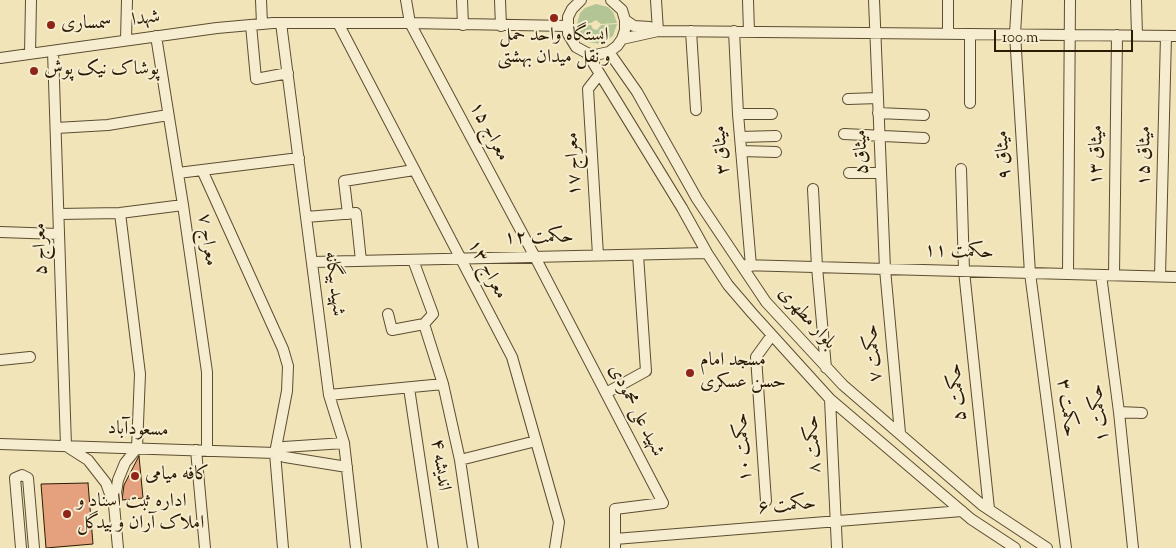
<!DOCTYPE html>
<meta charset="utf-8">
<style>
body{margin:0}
#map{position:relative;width:1176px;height:548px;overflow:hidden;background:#f1e4b8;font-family:"Sorts Mill Goudy",serif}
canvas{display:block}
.scale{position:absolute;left:994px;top:30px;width:139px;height:22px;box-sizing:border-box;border:2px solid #2b1b03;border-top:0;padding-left:6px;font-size:15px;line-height:18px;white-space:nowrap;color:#2b1b03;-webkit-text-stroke:4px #f6edd1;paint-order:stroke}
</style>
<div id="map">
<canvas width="1176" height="548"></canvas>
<div class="scale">100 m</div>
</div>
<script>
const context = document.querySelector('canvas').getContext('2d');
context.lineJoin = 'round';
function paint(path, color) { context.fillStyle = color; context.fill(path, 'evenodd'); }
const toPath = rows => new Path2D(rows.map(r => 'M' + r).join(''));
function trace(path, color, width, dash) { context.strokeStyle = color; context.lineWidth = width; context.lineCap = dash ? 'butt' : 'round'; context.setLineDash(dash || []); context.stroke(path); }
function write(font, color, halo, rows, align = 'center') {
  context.font = font + ' "Sorts Mill Goudy",Amiri,serif'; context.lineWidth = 4; context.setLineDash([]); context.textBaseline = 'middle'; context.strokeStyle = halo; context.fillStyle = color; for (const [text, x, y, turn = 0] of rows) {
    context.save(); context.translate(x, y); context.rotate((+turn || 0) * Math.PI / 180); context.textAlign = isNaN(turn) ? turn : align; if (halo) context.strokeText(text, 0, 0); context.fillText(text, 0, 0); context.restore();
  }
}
paint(toPath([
 [596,4,608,7,613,12,617,23,601,24,596,20,591,23,577,24,580,13,585,8],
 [617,24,613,36,601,44,588,42,582,38,577,26,591,25,593,29,597,30,601,25]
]), '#b3c594');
const building = toPath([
 [139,456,143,498,122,500,124,485,139,456],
 [88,483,93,544,46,548,41,484,88,483]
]);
paint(building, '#e5a17d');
trace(building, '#2b1b03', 1);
const minor = toPath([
 [261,0,262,24],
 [406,0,410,23,535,257,663,503,615,509,615,548],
 [462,0,463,25],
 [500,0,501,26],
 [581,0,572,9,568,17,568,34,576,47,587,53,595,55,609,52,617,46,622,39,625,30,625,20,622,10,611,0],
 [656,0,658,31],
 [748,0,749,32],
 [874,0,885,269,900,433],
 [1017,0,1015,34,1030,273,1066,548],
 [1136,0,1137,35],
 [625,20,634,26,650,27,657,30],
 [281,23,329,395,344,443,356,548],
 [338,23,512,357,559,522,555,548],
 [251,25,256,79,288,73],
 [691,31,696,110],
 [734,31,738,114,751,266],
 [948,34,948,0],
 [156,36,183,205,207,372,207,451],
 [622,39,658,31,1176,36],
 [126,40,127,0],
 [53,51,66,446,88,460,106,483,114,505,118,480,125,463,137,448,140,374,120,213],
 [609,52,637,92,697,199,766,302,843,385,982,505,1047,548],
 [587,53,682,208,707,253,728,285,752,313,830,399,971,519,1015,548],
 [30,54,31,0],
 [0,58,217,28,273,23,410,23,567,26],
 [848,99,878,98],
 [970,103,970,34],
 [878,113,924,115],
 [738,114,772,114],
 [56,128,108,125,168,115],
 [844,134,924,138],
 [740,137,776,136],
 [741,151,776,152],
 [961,169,964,271,989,509],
 [202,170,283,349,288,366,287,391,275,453,283,548],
 [178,173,299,158],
 [849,173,881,173],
 [813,189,817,267,826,368],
 [59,214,120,213,183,205],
 [348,214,344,181,414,170],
 [306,217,356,213,361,261],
 [0,232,59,234],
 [598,255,588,89,599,75],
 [413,260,433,314,424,324,443,384,460,460,473,548],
 [312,262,707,253],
 [742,265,1176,277],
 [1068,274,1070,0],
 [1101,275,1119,412,1133,548],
 [1114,275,1117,35],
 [1160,276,1166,36],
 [388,314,392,330,424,324],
 [0,360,30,357],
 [409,388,433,548],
 [606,393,646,371,638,255],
 [329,395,443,384],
 [830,399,837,548],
 [1119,412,1142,413],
 [0,444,275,453,285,457,347,467],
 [196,450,205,548],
 [275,453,284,447,344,443],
 [460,460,536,441],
 [766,501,756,357,772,335],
 [114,505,118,548],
 [615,539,962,511],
 [21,548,15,478,22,475,28,478,34,548]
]);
trace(minor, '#5c4d30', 12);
trace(minor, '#f6edd1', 10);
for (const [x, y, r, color] of [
 [554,18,5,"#8f2418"],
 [51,25,5,"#8f2418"],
 [34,71,5,"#8f2418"],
 [690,373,5,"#8f2418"],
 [135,476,5,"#8f2418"],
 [67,514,5,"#8f2418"]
]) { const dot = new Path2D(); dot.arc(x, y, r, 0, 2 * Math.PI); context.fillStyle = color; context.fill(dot); trace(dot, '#f6edd1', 2); }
write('19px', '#2b1b03', '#f6edd1', [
 ["شهدا",146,20,-8],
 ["معراج ۱۵",488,132,62],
 ["میثاق ۳",723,150,-95],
 ["میثاق۵",863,152,-93],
 ["میثاق ۹",1005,155,-94],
 ["میثاق ۱۳",1098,155,-89],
 ["میثاق ۱۵",1146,156,-89],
 ["معراج ۱۷",575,164,-93],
 ["حکمت ۱۲",539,239,-1],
 ["معراج ۷",206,240,82],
 ["معراج ۵",42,249,-92],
 ["حکمت ۱۱",959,253,2],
 ["معراج ۱۳",486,270,62],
 ["شهید بیگانه",333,284,83],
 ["بلوار مطهری",806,319,48],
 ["حکمت ۷",875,353,-95],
 ["حکمت ۵",959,392,-96],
 ["حکمت ۳",1065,408,83],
 ["شهید علی محمودی",635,411,63],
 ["حکمت ۱",1101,413,-97],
 ["مسعودآباد",138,431,2],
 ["حکمت ۸",815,444,-93],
 ["حکمت ۱۰",745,447,-94],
 ["اندیشه ۴",439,465,82],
 ["حکمت ۶",787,507,-5]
]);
write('19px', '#2b1b03', '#f6edd1', [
 ["سمساری",61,25],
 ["ایستگاه واحد حمل",554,37,"center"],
 ["و نقل میدان بهشتی",554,59,"center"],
 ["پوشاک نیک پوش",44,71],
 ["مسجد امام",700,362],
 ["حسن عسکری",700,384],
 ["کافه میامی",145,476],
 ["اداره ثبت اسناد و",77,503],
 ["املاک آران و بیدگل",77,525]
], 'left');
</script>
